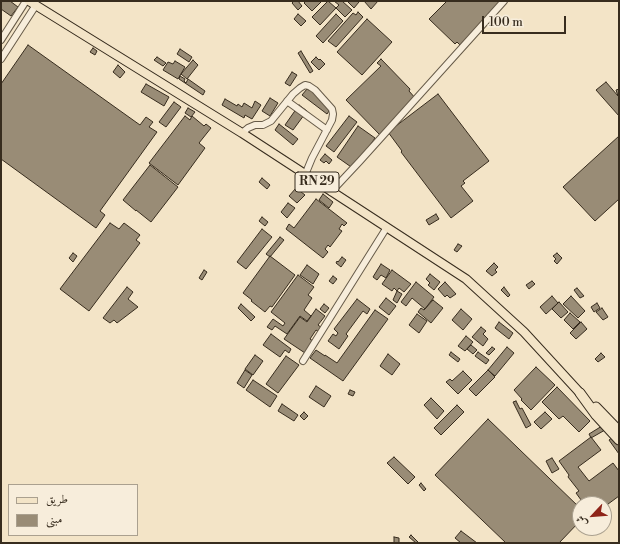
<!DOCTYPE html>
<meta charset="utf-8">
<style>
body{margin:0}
#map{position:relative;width:620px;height:544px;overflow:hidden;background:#f3e4c7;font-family:"Libre Bodoni",Amiri,serif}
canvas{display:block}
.frame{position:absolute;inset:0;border:2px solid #372c1e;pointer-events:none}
.legend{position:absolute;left:8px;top:484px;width:130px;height:52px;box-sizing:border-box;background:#f7eddb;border:1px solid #aaa08f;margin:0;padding:5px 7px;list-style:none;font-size:12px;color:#372c1e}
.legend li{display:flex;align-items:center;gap:8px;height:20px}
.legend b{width:20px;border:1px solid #aaa08f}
.north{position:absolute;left:572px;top:496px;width:40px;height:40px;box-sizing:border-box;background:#f7eddb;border:1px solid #aaa08f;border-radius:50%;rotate:244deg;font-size:11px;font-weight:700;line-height:16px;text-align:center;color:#372c1e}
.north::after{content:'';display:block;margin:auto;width:14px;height:18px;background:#8f2418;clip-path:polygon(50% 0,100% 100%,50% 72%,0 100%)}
.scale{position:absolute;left:482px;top:16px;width:84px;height:18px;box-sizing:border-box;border:2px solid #372c1e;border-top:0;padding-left:5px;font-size:12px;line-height:14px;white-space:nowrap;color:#372c1e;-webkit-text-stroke:3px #f7eddb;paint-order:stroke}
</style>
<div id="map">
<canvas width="620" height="544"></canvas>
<div class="frame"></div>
<ul class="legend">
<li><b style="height:5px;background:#f3e4c7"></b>طريق</li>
<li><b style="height:11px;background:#998c76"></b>مبنى</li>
</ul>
<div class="north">ش</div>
<div class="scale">100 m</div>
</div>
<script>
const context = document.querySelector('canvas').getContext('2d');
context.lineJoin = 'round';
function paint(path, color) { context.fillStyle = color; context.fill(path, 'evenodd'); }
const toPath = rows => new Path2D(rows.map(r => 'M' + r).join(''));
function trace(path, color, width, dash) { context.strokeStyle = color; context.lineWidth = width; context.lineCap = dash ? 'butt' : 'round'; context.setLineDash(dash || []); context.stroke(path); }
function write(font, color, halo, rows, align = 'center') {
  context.font = font + ' "Libre Bodoni",serif'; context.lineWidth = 3; context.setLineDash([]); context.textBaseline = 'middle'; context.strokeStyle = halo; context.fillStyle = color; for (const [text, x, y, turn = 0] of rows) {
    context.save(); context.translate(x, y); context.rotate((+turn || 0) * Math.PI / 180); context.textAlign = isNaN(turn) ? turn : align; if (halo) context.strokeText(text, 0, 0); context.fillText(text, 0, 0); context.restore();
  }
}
const building = toPath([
 [1,1,10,1,18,7,11,16,1,9,1,1],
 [294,1,298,1,302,6,298,10,292,3,294,1],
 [306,1,320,1,321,2,312,11,304,3,306,1],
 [328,1,336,8,320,25,312,17,328,1],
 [334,1,342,1,352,10,345,17,336,8,339,5,334,1],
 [347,1,358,1,359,2,354,8,347,1],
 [364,1,378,1,371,9,364,1],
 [447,1,503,1,460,45,457,42,455,44,429,19,447,1],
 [358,12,363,17,336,47,328,41,353,13,356,15,358,12],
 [298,14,306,21,301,26,294,19,298,14],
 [336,14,343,21,323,43,316,36,336,14],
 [367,19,392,42,362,75,337,52,367,19],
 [28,45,140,125,146,117,153,122,149,127,157,132,100,211,105,215,96,228,1,159,1,84,28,45],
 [93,48,97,51,95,55,90,52,93,48],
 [180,49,192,57,189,62,177,54,180,49],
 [301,51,313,71,310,73,298,53,301,51],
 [157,57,166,63,163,66,154,60,157,57],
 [316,57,319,60,320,59,325,64,319,70,311,62,316,57],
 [381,59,410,89,409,91,416,99,380,135,346,100,381,66,377,63,381,59],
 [193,60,198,65,187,79,181,74,193,60],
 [175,61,185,67,178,79,163,70,168,62,173,64,175,61],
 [118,65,125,72,120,78,113,72,118,65],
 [292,72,297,75,290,86,285,83,292,72],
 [180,76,185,79,184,81,186,83,188,79,205,91,203,95,179,79,180,76],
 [606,82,618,96,616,90,619,89,619,116,596,90,606,82],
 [146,84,169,97,164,106,141,92,146,84],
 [311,88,333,105,331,108,332,113,329,111,327,114,302,95,307,89,309,90,311,88],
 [438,94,489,161,463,181,465,183,461,186,473,201,451,218,401,152,402,151,388,132,438,94],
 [270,98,278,103,270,116,262,111,270,98],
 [225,99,237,106,238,104,242,107,244,103,252,108,255,101,261,105,252,119,245,115,244,118,222,105,225,99],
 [174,102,181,107,166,127,159,122,174,102],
 [299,105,307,111,293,130,285,125,299,105],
 [188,108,195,112,191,117,185,113,188,108],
 [185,116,190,120,192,116,204,126,206,124,211,128,199,143,205,148,178,185,149,163,185,116],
 [349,116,357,122,334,152,326,146,349,116],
 [279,124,298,139,293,145,275,130,279,124],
 [358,126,375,138,354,169,337,157,358,126],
 [619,136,619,199,595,221,563,187,619,136],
 [325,154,332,160,329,164,326,161,324,163,320,160,325,154],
 [150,165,178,187,151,222,136,210,136,211,123,200,150,165],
 [262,178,270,185,267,189,259,182,262,178],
 [310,183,316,187,313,191,307,187,310,183],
 [296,188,305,195,297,203,289,196,296,188],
 [323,194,333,202,329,208,319,200,323,194],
 [316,199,347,223,344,226,342,224,339,229,342,231,330,247,328,245,325,249,328,252,323,258,286,229,289,224,294,228,316,199],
 [288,203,295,208,287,218,281,212,288,203],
 [436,214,439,219,429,225,426,220,436,214],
 [262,217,268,222,265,226,259,221,262,217],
 [110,223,119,229,124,223,140,235,136,240,140,243,89,311,60,289,110,223],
 [262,229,272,237,246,269,237,262,262,229],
 [280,237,284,240,270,257,266,254,280,237],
 [458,244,462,246,457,252,454,250,458,244],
 [73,253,77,256,73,262,69,258,73,253],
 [557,253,562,258,557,264,554,261,556,259,553,256,557,253],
 [270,256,295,275,272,307,270,306,265,312,251,301,252,300,243,293,270,256],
 [342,257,346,260,341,267,336,263,337,261,338,262,342,257],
 [494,263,498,267,495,270,497,272,492,276,486,271,494,263],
 [381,264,390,270,386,278,381,275,377,280,373,277,381,264],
 [307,265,319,274,313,284,300,275,307,265],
 [204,270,207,272,202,280,199,278,204,270],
 [392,270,411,284,404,292,399,288,397,291,394,288,392,291,382,284,392,270],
 [430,274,440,282,434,290,428,285,430,283,426,279,430,274],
 [298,275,314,287,308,295,312,298,304,310,311,316,307,321,300,316,287,334,275,326,272,330,267,327,273,319,283,326,285,323,271,312,298,275],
 [333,276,337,279,333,284,329,281,333,276],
 [532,281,535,284,529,289,526,285,532,281],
 [416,282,434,297,425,309,412,298,406,306,401,302,416,282],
 [445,282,456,294,450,298,447,295,445,297,438,289,445,282],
 [127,287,133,292,128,299,138,307,117,323,114,320,110,323,103,318,127,287],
 [504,287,510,295,508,297,501,290,504,287],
 [577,288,584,296,580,298,574,290,577,288],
 [397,291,402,294,397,303,393,300,397,291],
 [552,296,558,303,546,314,540,307,552,296],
 [571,296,585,311,578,318,563,304,571,296],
 [386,298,396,306,389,315,379,307,386,298],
 [357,299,370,309,367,314,363,311,346,334,348,336,339,349,328,341,333,334,336,336,338,333,334,329,357,299],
 [433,300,443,308,431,323,418,312,421,308,424,310,433,300],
 [559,302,568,312,561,318,552,309,559,302],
 [597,303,600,308,594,312,591,307,597,303],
 [241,304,255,317,251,321,238,308,241,304],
 [324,304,329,308,325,313,320,309,324,304],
 [602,308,608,317,603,320,596,312,602,308],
 [316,309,325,316,318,325,322,328,319,332,316,330,310,339,313,341,305,353,284,339,300,317,307,322,316,309],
 [461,309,472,319,463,330,452,320,461,309],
 [375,310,388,319,343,381,310,358,316,350,325,356,325,355,337,363,375,310],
 [570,313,580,322,573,329,564,320,570,313],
 [417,314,427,321,419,333,409,325,417,314],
 [499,322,513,333,509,339,495,328,499,322],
 [581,322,587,329,576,339,570,333,581,322],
 [481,327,486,331,483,334,488,339,483,346,472,337,481,327],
 [271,334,291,349,289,353,285,350,280,357,263,345,271,334],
 [466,336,473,342,465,351,458,346,466,336],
 [471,345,477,350,473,354,467,349,471,345],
 [492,347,495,349,489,355,486,353,492,347],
 [507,347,514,353,495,376,488,370,507,347],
 [451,352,460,359,458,362,449,355,451,352],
 [478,352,489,360,486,364,475,356,478,352],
 [601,353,605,357,598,362,595,359,601,353],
 [388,354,400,364,392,375,380,366,388,354],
 [255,355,263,361,253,375,245,369,255,355],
 [286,356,299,365,278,393,266,384,286,356],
 [536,367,555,385,531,410,521,400,522,399,514,390,536,367],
 [245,370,252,375,244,388,237,383,245,370],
 [488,370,495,377,476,396,469,389,488,370],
 [463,371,472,380,458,394,446,382,450,379,452,381,463,371],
 [253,380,277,396,270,407,246,390,253,380],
 [316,386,331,396,324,407,309,397,316,386],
 [557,387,590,421,579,432,563,416,559,419,542,402,557,387],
 [350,390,355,392,353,396,348,394,350,390],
 [431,398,444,411,437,419,424,405,431,398],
 [516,401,520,409,522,408,531,425,526,428,513,402,516,401],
 [282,404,298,415,294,421,278,411,282,404],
 [457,405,464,412,441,435,434,428,457,405],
 [304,412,308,416,304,420,300,416,304,412],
 [545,412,552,419,541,429,534,422,545,412],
 [488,419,580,508,580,521,559,543,506,543,435,475,488,419],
 [602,426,605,430,591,438,589,434,602,426],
 [591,437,601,450,578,467,589,481,613,463,619,471,619,496,604,507,604,504,584,504,576,493,579,491,568,477,569,475,559,461,591,437],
 [613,437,619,445,619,454,609,440,613,437],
 [394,457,415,477,408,484,387,463,394,457],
 [552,458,559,469,552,473,546,461,552,458],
 [421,483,426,489,424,491,419,485,421,483],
 [461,531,477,543,461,543,455,538,461,531],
 [411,535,418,542,417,543,416,543,409,537,411,535],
 [394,537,399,538,399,543,394,543,394,537]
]);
paint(building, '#998c76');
trace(building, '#372c1e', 1);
const minor = toPath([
 [1,40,26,1],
 [1,59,36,5],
 [287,101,327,130],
 [242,133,248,128,255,125,263,125,271,121,293,94,300,88,305,85,309,86,315,90,332,109,333,114,332,120,312,158,305,175],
 [331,192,360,161,504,1],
 [303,361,387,227]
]);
const major = toPath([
 [29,1,242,133,466,279,524,332,580,393]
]);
const highway = toPath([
 [580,393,596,415,619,440],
 [596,407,619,431]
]);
trace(minor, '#665a48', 8);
trace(major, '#372c1e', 10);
trace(highway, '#372c1e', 11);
trace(minor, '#f7eddb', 6);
trace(major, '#f3e4c7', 8);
trace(highway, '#f3e4c7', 9);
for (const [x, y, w] of [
 [317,182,44]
]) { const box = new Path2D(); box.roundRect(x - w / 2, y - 10, w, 20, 3); context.fillStyle = '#f7eddb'; context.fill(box); trace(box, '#372c1e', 1); }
write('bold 12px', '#372c1e', null, [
 ["RN 29",317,182]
]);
</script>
